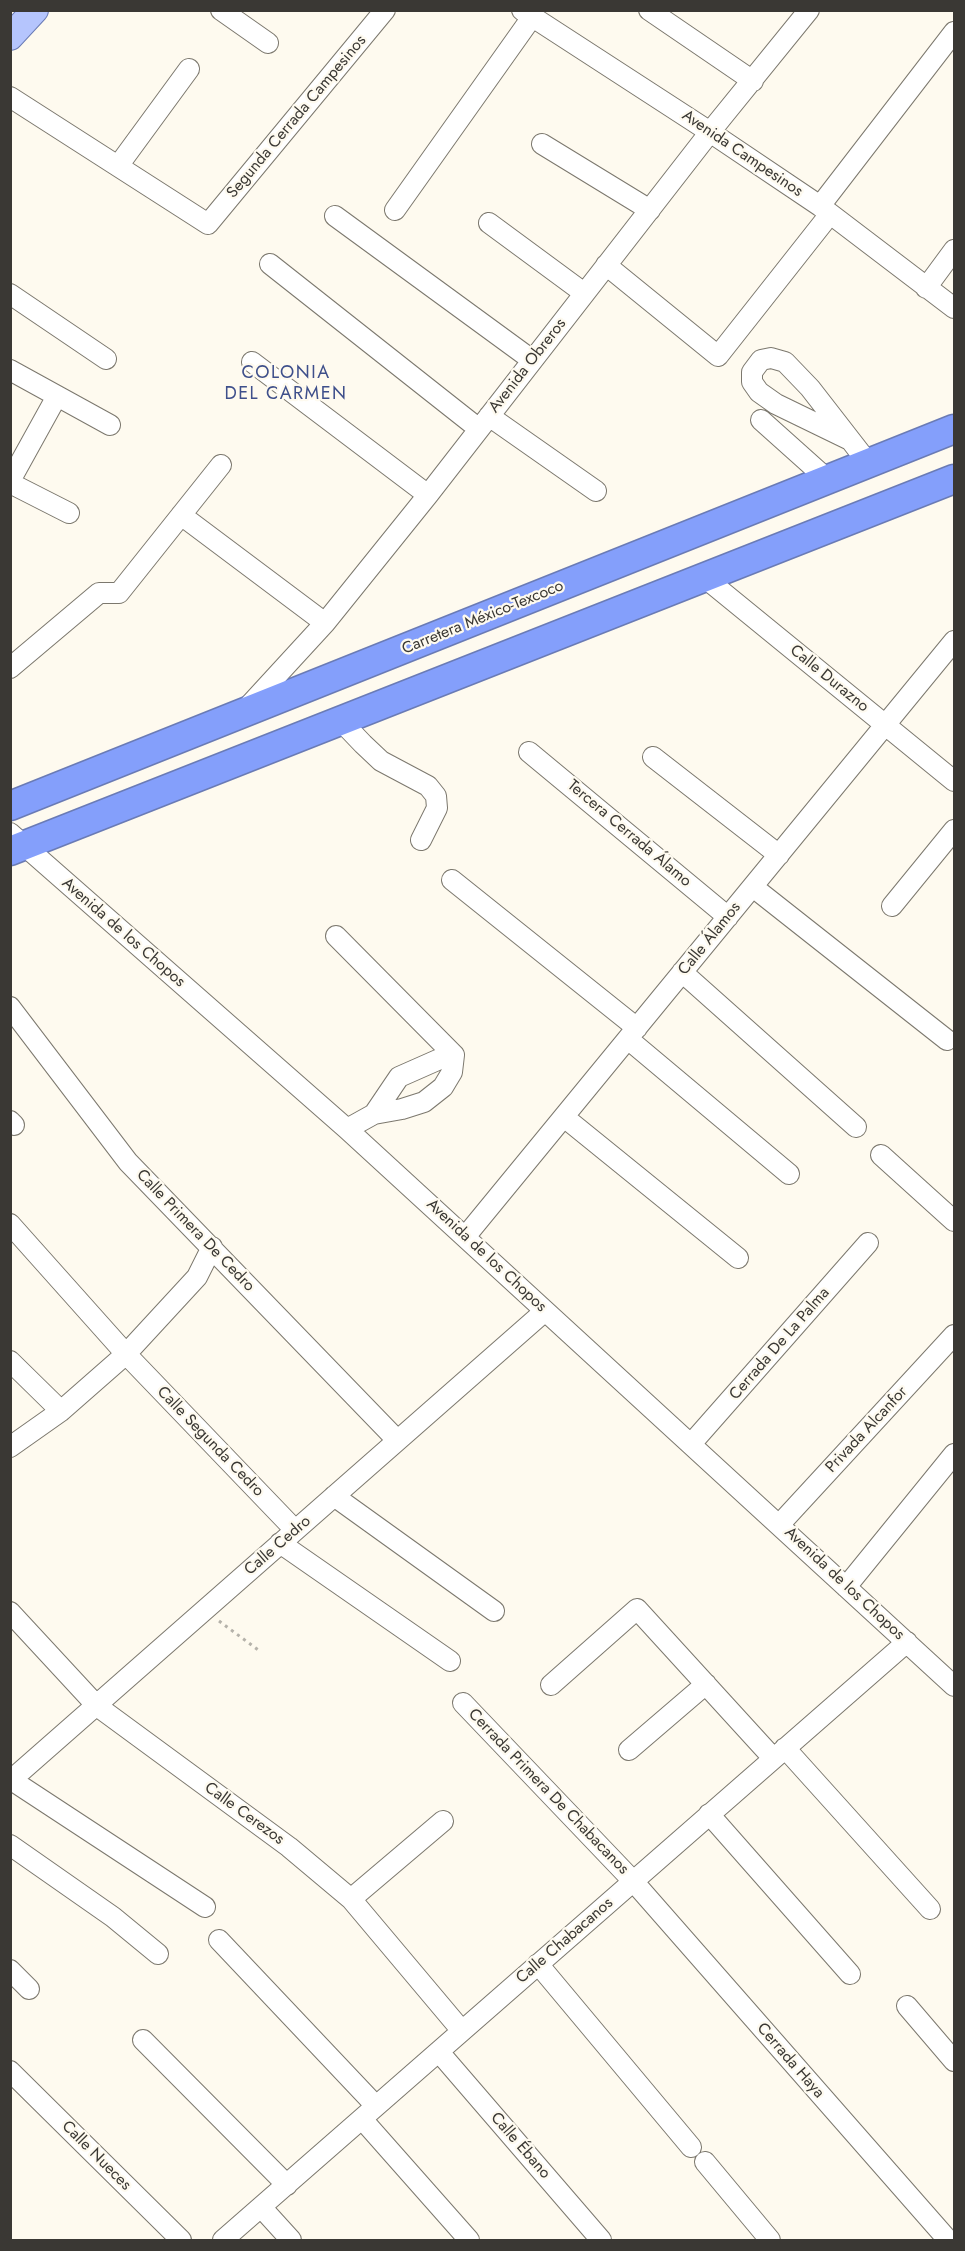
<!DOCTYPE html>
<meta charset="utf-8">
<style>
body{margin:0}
#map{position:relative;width:965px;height:2251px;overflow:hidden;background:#fefaef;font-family:Jost,sans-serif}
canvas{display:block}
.frame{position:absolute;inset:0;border:12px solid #3a3834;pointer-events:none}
</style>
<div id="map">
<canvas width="965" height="2251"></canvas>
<div class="frame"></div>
</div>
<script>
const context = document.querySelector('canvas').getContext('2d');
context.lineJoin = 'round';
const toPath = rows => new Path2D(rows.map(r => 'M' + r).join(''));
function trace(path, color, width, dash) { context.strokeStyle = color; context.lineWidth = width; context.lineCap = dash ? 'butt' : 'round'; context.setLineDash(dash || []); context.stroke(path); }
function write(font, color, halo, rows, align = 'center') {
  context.font = font + ' Jost,sans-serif'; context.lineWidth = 4.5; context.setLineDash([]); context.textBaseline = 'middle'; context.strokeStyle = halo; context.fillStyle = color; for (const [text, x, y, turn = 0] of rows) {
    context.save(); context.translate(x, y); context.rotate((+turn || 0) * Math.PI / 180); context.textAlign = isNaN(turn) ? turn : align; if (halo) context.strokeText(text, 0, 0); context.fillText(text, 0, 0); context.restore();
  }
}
const minor = toPath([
 [221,10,268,43],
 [522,10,710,132,820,206,954,308],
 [649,10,753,81],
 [10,97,208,224,385,10],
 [542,144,650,210],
 [118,166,189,69],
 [820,206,954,32],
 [395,210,532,17],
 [335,216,532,360],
 [489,223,584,293],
 [270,264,479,429],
 [606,265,718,356,830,214],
 [926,288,954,250],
 [10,294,106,359],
 [252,362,428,495],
 [10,370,110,425],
 [489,416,596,491],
 [761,420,828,480],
 [848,439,776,404,759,392,752,382,752,372,761,360,771,358,785,362,810,388,869,464],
 [10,481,57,396],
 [10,483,69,513],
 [181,515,325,623],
 [704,577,954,781],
 [10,668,99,593,119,593,221,465],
 [246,709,325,623,428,495,710,132,809,10],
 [341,721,363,744,381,761,428,786,436,796,437,808,421,840],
 [529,752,728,917],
 [653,757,779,855],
 [10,833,347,1129,954,1686],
 [452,880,637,1028],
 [753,887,947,1040],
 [892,906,954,830],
 [336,936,454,1055],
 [682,972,856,1127],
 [10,1007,128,1162,397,1440],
 [628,1039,789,1174],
 [374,1114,402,1109,424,1102,443,1087,452,1072,454,1055],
 [564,1117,738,1258],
 [10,1121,14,1125],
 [347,1129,374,1114,399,1077,442,1058,454,1055],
 [881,1155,954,1221],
 [10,1224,126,1354,295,1530],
 [465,1237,954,641],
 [10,1361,61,1411],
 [691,1444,868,1243],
 [10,1447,61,1411,126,1354,197,1277,212,1247],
 [334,1496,494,1611],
 [779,1525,954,1335],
 [280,1543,450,1661],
 [846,1587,954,1454],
 [10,1612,97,1706,289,1847,351,1899,462,2031],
 [551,1685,637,1609,773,1758],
 [463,1703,633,1881,948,2240],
 [785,1748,930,1909],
 [629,1750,706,1684],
 [10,1779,205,1907],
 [10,1781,545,1311],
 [709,1814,850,1974],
 [10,1845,113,1917,158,1954],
 [351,1899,443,1821],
 [219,1940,376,2106],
 [538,1964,691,2147],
 [10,1970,29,1989],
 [907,2006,954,2061],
 [143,2040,287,2185],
 [439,2052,601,2240],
 [10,2071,181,2240],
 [362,2119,469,2240],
 [705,2162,770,2240],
 [261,2207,291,2240],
 [223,2240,907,1642]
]);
const major = toPath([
 [10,37,35,10]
]);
const highway = toPath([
 [10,806,954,429],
 [10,851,954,479]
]);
trace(minor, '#7c786e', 22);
trace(major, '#6a7bb5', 28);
trace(highway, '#6a7bb5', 31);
trace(toPath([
 [219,1621,261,1652]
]), '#b5b2aa', 3, [3, 4.5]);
trace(minor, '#fff', 20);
trace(major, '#b5c5fd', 26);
trace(highway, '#849ffb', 28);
write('16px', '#3a3834', '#fefaef', [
 ["Segunda Cerrada Campesinos",297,117,-50],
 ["Avenida Campesinos",742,154,34],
 ["Avenida Obreros",528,366,-52],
 ["Carretera México-Texcoco",483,618,-22],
 ["Calle Durazno",829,679,39],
 ["Tercera Cerrada Álamo",629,834,40],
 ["Avenida de los Chopos",123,933,41],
 ["Calle Álamos",710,939,-51],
 ["Calle Primera De Cedro",195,1231,46],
 ["Avenida de los Chopos",486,1256,43],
 ["Cerrada De La Palma",780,1344,-49],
 ["Privada Alcanfor",867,1430,-47],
 ["Calle Segunda Cedro",210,1442,46],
 ["Calle Cedro",278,1546,-41],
 ["Avenida de los Chopos",844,1584,43],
 ["Cerrada Primera De Chabacanos",548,1792,46],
 ["Calle Cerezos",244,1814,36],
 ["Calle Chabacanos",565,1941,-41],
 ["Cerrada Haya",790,2061,49],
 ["Calle Ébano",520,2146,49],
 ["Calle Nueces",96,2156,45]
]);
context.letterSpacing = '1.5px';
write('18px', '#3e4f8b', '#fefaef', [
 ["COLONIA",286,374],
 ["DEL CARMEN",286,395]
]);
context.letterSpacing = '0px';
</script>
